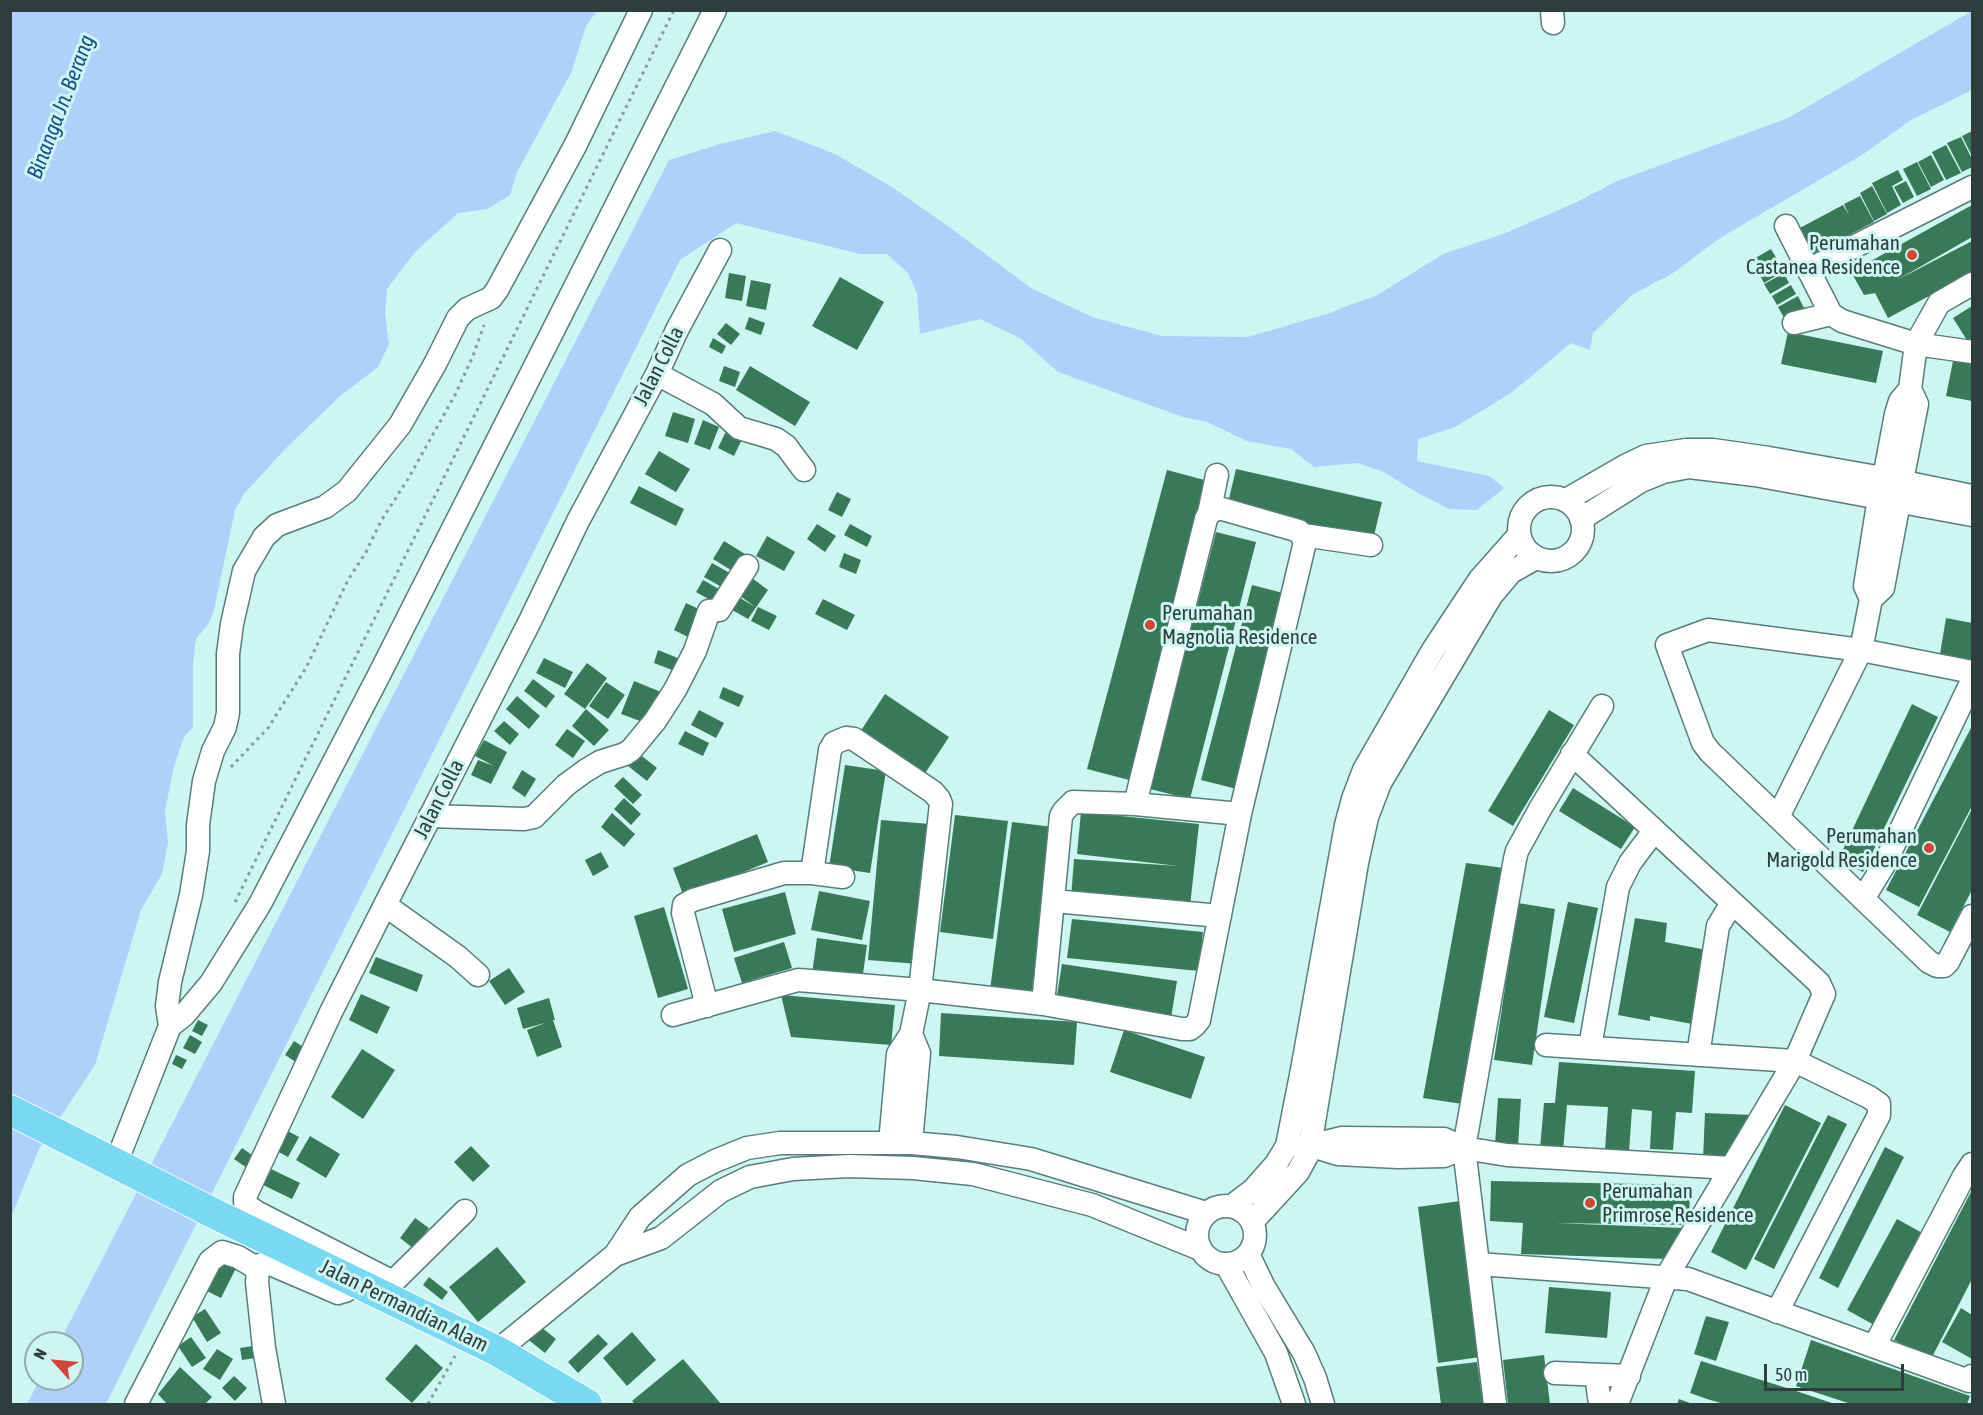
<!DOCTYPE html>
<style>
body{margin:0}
#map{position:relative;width:1983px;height:1415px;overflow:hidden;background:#cdf5f2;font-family:"Asap Condensed",sans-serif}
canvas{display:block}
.frame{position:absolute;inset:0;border:12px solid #2e3e3d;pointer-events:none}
.north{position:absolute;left:24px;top:1331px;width:60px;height:60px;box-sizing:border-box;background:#cdf5f2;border:2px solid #8dacaa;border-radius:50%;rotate:297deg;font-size:16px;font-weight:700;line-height:24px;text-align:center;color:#2e3e3d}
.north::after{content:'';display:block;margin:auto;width:21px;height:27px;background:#d24537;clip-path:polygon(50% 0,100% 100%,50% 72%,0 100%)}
.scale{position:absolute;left:1764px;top:1364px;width:140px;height:27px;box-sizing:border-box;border:3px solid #2e3e3d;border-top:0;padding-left:8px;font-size:18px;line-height:21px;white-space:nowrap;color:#2e3e3d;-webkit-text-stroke:4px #cdf5f2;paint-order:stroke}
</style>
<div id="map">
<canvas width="1983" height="1415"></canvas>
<div class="frame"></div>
<div class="north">N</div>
<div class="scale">50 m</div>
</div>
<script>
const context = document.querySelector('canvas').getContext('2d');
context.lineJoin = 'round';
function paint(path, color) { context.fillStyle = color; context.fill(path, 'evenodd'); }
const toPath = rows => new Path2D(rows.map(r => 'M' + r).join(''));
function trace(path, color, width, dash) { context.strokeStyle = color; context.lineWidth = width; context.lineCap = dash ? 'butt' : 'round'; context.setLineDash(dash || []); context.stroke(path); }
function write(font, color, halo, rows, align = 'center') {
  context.font = font + ' "Asap Condensed",sans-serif'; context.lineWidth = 6; context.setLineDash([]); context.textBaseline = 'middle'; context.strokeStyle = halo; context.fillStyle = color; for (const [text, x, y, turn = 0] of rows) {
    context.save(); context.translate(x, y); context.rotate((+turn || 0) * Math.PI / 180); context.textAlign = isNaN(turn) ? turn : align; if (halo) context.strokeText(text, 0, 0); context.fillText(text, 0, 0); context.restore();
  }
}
paint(toPath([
 [11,11,597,11,586,26,571,73,517,172,510,195,487,209,458,213,415,252,387,289,385,313,389,344,378,367,340,396,285,449,244,494,235,510,214,610,209,623,196,639,193,664,193,727,184,737,174,766,165,811,168,842,162,874,141,910,95,1065,39,1149,11,1217],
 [1972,11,1972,90,1911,120,1862,155,1720,238,1673,273,1632,295,1593,333,1590,350,1571,343,1511,393,1455,427,1418,439,1417,461,1489,476,1504,488,1477,510,1449,509,1418,493,1382,471,1357,463,1314,467,1291,449,1247,441,1207,422,1183,417,1058,372,1020,338,980,319,920,334,917,293,908,273,887,254,860,254,736,223,680,260,106,1404,27,1404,40,1379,72,1379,72,1343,59,1343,669,160,720,144,775,131,835,154,892,187,952,229,1031,288,1092,317,1162,336,1248,337,1330,313,1352,304,1376,296,1443,254,1503,234,1575,203,1615,182,1788,118]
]), '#afd0fb');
paint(toPath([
 [1972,131,1972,156,1962,136],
 [1961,137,1972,159,1972,167,1962,172,1947,143],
 [1946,145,1961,173,1946,180,1932,152],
 [1931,155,1944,180,1931,187,1918,162],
 [1917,162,1931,189,1917,196,1903,169],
 [1898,170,1903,180,1892,186,1901,205,1887,213,1872,183],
 [1906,181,1914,197,1903,203,1894,187],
 [1872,186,1887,214,1874,221,1860,193],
 [1860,196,1874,222,1828,246,1823,239,1827,247,1811,255,1798,229,1843,205,1849,215,1844,204],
 [1972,205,1972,237,1897,280,1972,241,1972,273,1888,318,1875,293,1864,295,1851,272],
 [1771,249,1784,271,1764,283,1752,260],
 [729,273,746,276,742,301,725,298],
 [1784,273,1789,283,1770,294,1764,284],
 [840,277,884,302,857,350,812,326],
 [751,280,771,284,766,310,746,306],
 [1791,285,1796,294,1777,305,1772,296],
 [1798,296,1805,310,1786,321,1778,307],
 [1972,306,1972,339,1968,342,1953,318],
 [749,317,765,323,761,335,745,329],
 [726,323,740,334,731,345,717,334],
 [1788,332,1883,351,1876,383,1781,364],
 [713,338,726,346,722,354,709,347],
 [1954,356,1972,359,1972,401,1946,396],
 [724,366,740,372,735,387,719,381],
 [750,366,810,402,795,426,736,390],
 [673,412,695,419,688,443,665,436],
 [703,420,719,427,710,450,694,444],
 [729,425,745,433,734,456,718,448],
 [659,451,690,469,676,492,645,474],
 [1236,469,1382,502,1373,540,1227,507],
 [1167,470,1212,482,1133,781,1087,769],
 [639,486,684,509,676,526,630,503],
 [837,492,851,499,842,517,828,510],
 [817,524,836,536,825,552,807,539],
 [850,524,872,536,867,547,844,535],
 [1216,532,1256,542,1190,799,1150,789],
 [767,536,795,552,784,571,756,556],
 [724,541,745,554,734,572,713,559],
 [844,553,861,560,856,574,839,567],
 [712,563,735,576,727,590,704,577],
 [748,575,768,590,748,619,725,606,732,593,755,607,735,592],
 [703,580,726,593,719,605,696,592],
 [1252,585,1287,594,1237,789,1201,780],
 [823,599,855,615,847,630,815,614],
 [686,603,705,612,692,639,674,630],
 [758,607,777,616,769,630,751,621],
 [1946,618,1972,623,1972,666,1939,660],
 [658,650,685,661,680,673,654,663],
 [544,658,573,672,565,688,536,673],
 [587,663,607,678,585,709,564,694],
 [533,679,555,696,546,708,524,691],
 [634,681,661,692,648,724,621,714],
 [606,682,625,695,608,719,589,706],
 [723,687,744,696,739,707,719,698],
 [885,694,949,737,922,778,858,735],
 [517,696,540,716,529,729,506,709],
 [1912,704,1938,717,1863,872,1838,860],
 [586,709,609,730,594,746,572,726],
 [699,710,724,723,716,738,691,725],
 [1549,710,1574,725,1513,826,1488,811],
 [504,721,519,734,510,745,494,731],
 [1972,726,1972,806,1919,907,1886,890],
 [567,729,585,741,573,758,555,745],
 [685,731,709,743,703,756,678,744],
 [484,740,507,752,491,784,471,775,478,760,494,766,475,756],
 [638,753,657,768,647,781,628,766],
 [845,765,886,771,870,873,829,867],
 [522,770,536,779,525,797,512,788],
 [623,777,642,795,633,804,614,786],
 [1573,788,1635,827,1621,849,1559,811],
 [624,798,641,814,631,825,614,809],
 [1972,809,1972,890,1950,932,1917,915],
 [1081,812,1199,824,1190,906,1071,898,1074,859,1178,866,1077,854],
 [612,813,635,834,624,847,601,827],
 [955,815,1008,821,993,939,940,932],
 [881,820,930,824,918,964,868,960],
 [1012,822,1053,827,1031,996,990,990],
 [757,834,768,862,684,897,673,868],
 [601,852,609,867,593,876,585,860],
 [1466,863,1504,868,1462,1104,1423,1098],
 [819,891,870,901,862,940,811,930],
 [785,892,796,934,734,952,722,909],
 [1568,902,1598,908,1574,1023,1544,1017],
 [1518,903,1555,909,1532,1065,1494,1060],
 [664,907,688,989,658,998,634,916],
 [1635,918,1667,923,1665,942,1707,950,1692,1024,1650,1016,1650,1021,1618,1015],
 [1072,919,1203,932,1199,971,1067,958],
 [817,938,867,945,862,981,812,974],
 [784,942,792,968,742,983,734,958],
 [376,957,423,975,417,992,369,973],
 [1062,964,1177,981,1171,1018,1056,1001],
 [509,968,525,992,505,1005,489,981],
 [361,994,390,1007,377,1034,349,1020],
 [781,995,895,1005,891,1045,791,1037],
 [549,998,555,1020,553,1020,562,1047,537,1057,527,1030,545,1023,523,1029,517,1008],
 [941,1013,1077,1022,1074,1065,939,1056],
 [198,1020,208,1025,202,1036,192,1031],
 [1124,1030,1205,1057,1191,1099,1110,1072],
 [190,1035,202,1042,195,1054,183,1048],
 [294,1041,308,1050,299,1064,285,1055],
 [362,1049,395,1070,363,1119,331,1097],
 [176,1055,187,1060,182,1069,172,1064],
 [1559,1062,1695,1071,1692,1113,1676,1112,1673,1150,1650,1149,1652,1111,1632,1109,1629,1152,1605,1150,1608,1107,1567,1105,1563,1151,1540,1149,1544,1103,1555,1103],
 [1498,1098,1521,1099,1518,1146,1495,1145],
 [1785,1105,1821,1123,1746,1270,1711,1252],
 [1705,1113,1752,1115,1728,1160,1703,1159],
 [1828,1115,1847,1124,1774,1269,1754,1259],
 [286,1130,299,1137,288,1157,275,1150],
 [310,1136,340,1154,326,1178,296,1160],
 [471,1146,490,1166,473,1182,454,1162],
 [1885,1147,1904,1157,1838,1288,1819,1278],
 [242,1148,258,1159,250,1170,234,1159],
 [267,1167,300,1183,292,1199,259,1183],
 [1491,1181,1690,1185,1689,1225,1555,1223,1683,1228,1667,1259,1521,1254,1523,1223,1490,1221],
 [1972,1190,1972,1279,1931,1359,1894,1340],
 [1460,1201,1480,1357,1438,1363,1418,1207],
 [415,1218,429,1228,413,1248,400,1238],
 [1897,1219,1926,1235,1876,1326,1847,1310],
 [497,1247,526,1282,478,1322,449,1287],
 [220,1255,238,1264,221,1298,203,1289],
 [429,1277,448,1292,442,1300,423,1285],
 [1549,1287,1611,1292,1607,1338,1545,1333],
 [1961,1308,1972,1315,1972,1359,1942,1342],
 [205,1309,221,1333,207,1342,192,1317],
 [1706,1316,1729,1322,1716,1361,1694,1354],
 [536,1323,556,1339,545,1353,525,1337],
 [632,1332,656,1360,627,1386,603,1358],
 [598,1334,608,1344,578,1373,568,1362],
 [191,1337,206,1358,192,1367,178,1346],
 [1811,1340,1970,1396,1967,1404,1851,1404,1796,1386],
 [416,1344,443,1368,412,1403,385,1379],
 [253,1346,255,1358,242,1360,240,1348],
 [217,1349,233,1359,220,1380,203,1369],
 [1544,1355,1550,1404,1508,1404,1503,1360],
 [683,1359,721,1404,635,1404,632,1401],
 [1701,1361,1793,1390,1835,1404,1724,1404,1707,1399,1690,1393],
 [1477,1362,1483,1404,1441,1404,1436,1367],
 [180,1367,212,1397,205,1404,167,1404,158,1394],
 [234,1376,247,1388,235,1401,222,1388],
 [1679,1399,1693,1404,1677,1404]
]), '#387a57');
const minor = toPath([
 [1552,10,1553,23],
 [1786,226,1831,314,1842,321,1916,344,1972,352],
 [1808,270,1972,187],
 [1794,323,1831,314],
 [657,374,713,404,739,428,776,439,786,446,804,470],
 [1910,389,1916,344,1939,303,1972,284],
 [1884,478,1896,414,1900,401,1910,389,1917,404,1902,481],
 '1519 529a32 32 0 1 1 64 0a32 32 0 1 1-64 0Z',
 [1879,498,1865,586,1871,599,1883,588,1899,502],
 [1566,500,1625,466,1646,456,1686,450,1713,450,1769,458,1894,480,1972,496],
 [1209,513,1217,475],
 [1581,519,1641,481,1663,472,1689,467,1755,475,1972,515],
 [1303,535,1371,545],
 [1972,672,1861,650,1708,630,1667,645,1703,743,1710,752,1929,962,1937,966,1944,966,1948,962,1972,916],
 [1602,706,1540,809,1517,851,1515,859,1464,1148,1478,1264,1688,1279,1969,1381,1972,1376],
 [1572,754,1819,983,1824,994,1795,1061,1667,1276,1617,1404],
 [1135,804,1240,814],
 [430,816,524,819,534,817,566,785,585,771,600,762,625,754,631,750,655,721,675,690,695,651,709,611,719,610,747,566],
 [1778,817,1861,650,1871,599],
 [812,873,830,750,834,743,846,738,854,739,933,792,939,799,941,804,920,990,911,1034,898,1054,890,1143],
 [1863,899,1885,863,1972,681],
 [1054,901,1220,916],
 [385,905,458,957,478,975],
 [707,1006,683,913,684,905,693,900,784,873,812,873,843,877],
 [673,1015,798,980,920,990,1043,1004,1182,1029,1190,1029,1195,1025,1199,1020,1240,814,1305,542,1299,531,1219,508,1209,513,1206,519,1135,804,1073,802,1064,811,1061,816,1043,1004],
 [170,1026,167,1006,170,982,191,895,198,851,198,825,204,781,213,751,225,727,228,713,228,654,232,624,244,571,264,537,277,525,325,507,347,491,400,425,435,364,458,318,467,309,491,298,497,290,575,146,641,10],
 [1546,1045,1795,1061,1869,1097,1879,1104,1879,1115,1777,1312],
 [1590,1047,1618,887,1630,863,1654,831],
 [1698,1055,1718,926,1732,903],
 [911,1143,919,1053,911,1034],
 [1299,1146,1310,1146,1342,1138,1444,1139,1464,1148,1507,1155,1731,1168],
 [1312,1146,1338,1154,1398,1157,1444,1156,1464,1148],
 [116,1163,170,1026,184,1015,211,983,260,904,379,675,715,10],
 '1197 1235a29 29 0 1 1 58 0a29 29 0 1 1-58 0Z',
 [1232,1206,1253,1190,1276,1164,1287,1146,1302,1070,1346,825,1353,799,1364,770,1433,650,1480,579,1519,535],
 [1252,1222,1298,1172,1309,1152,1357,863,1367,817,1380,783,1491,596,1511,572,1536,558],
 [1248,1254,1264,1287,1304,1353,1315,1378,1323,1404],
 [615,1255,661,1238,721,1191,750,1177,793,1169,849,1166,913,1168,973,1174,1092,1205,1200,1249],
 [1226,1264,1276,1353,1294,1404],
 [1478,1264,1495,1404],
 [393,1282,256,1212,249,1207,245,1202,245,1197,331,1012,385,905,530,621,578,521,657,374,677,330,720,250],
 [388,1295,393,1282,465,1211],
 [1875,1345,1964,1176,1972,1164],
 [497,1351,615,1255,640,1217,688,1175,715,1161,747,1148,780,1143,911,1143,957,1147,1031,1159,1206,1213],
 [1555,1373,1629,1376],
 [1596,1375,1600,1404],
 [136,1404,210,1261,222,1252,238,1257,258,1269],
 [274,1404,264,1348,257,1282,258,1269,262,1264,268,1263,338,1293,345,1291,357,1283]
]);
const major = toPath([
 [10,1110,217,1215,497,1351,587,1404]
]);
trace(minor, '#587d7b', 25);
trace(major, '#fff', 32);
trace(toPath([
 [231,767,268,728,306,668,348,580,366,552,381,521,408,479,455,395,473,356,484,325],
 [235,902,674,10],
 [428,1404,455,1356]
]), '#819d9b', 3, [3, 4.5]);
trace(minor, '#fff', 22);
trace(major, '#7ad9f2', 30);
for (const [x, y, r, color] of [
 [1912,255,6,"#d24537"],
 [1150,625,6,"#d24537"],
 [1929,848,6,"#d24537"],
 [1590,1203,6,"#d24537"]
]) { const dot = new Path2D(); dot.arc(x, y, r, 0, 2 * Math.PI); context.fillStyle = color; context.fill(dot); trace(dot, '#cdf5f2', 2); }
write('21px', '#2e3e3d', '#cdf5f2', [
 ["Perumahan",1900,243],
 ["Castanea Residence",1900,267],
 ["Perumahan",1162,613,"left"],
 ["Magnolia Residence",1162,637,"left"],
 ["Perumahan",1917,836],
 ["Marigold Residence",1917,860],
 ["Perumahan",1602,1191,"left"],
 ["Primrose Residence",1602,1215,"left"]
], 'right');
write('21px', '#2e3e3d', '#cdf5f2', [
 ["Jalan Colla",659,366,-63],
 ["Jalan Colla",439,799,-63],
 ["Jalan Permandian Alam",404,1306,26]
]);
write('italic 22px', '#1a4f8e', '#cdf5f2', [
 ["Binanga Jn. Berang",61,107,-69]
]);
</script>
